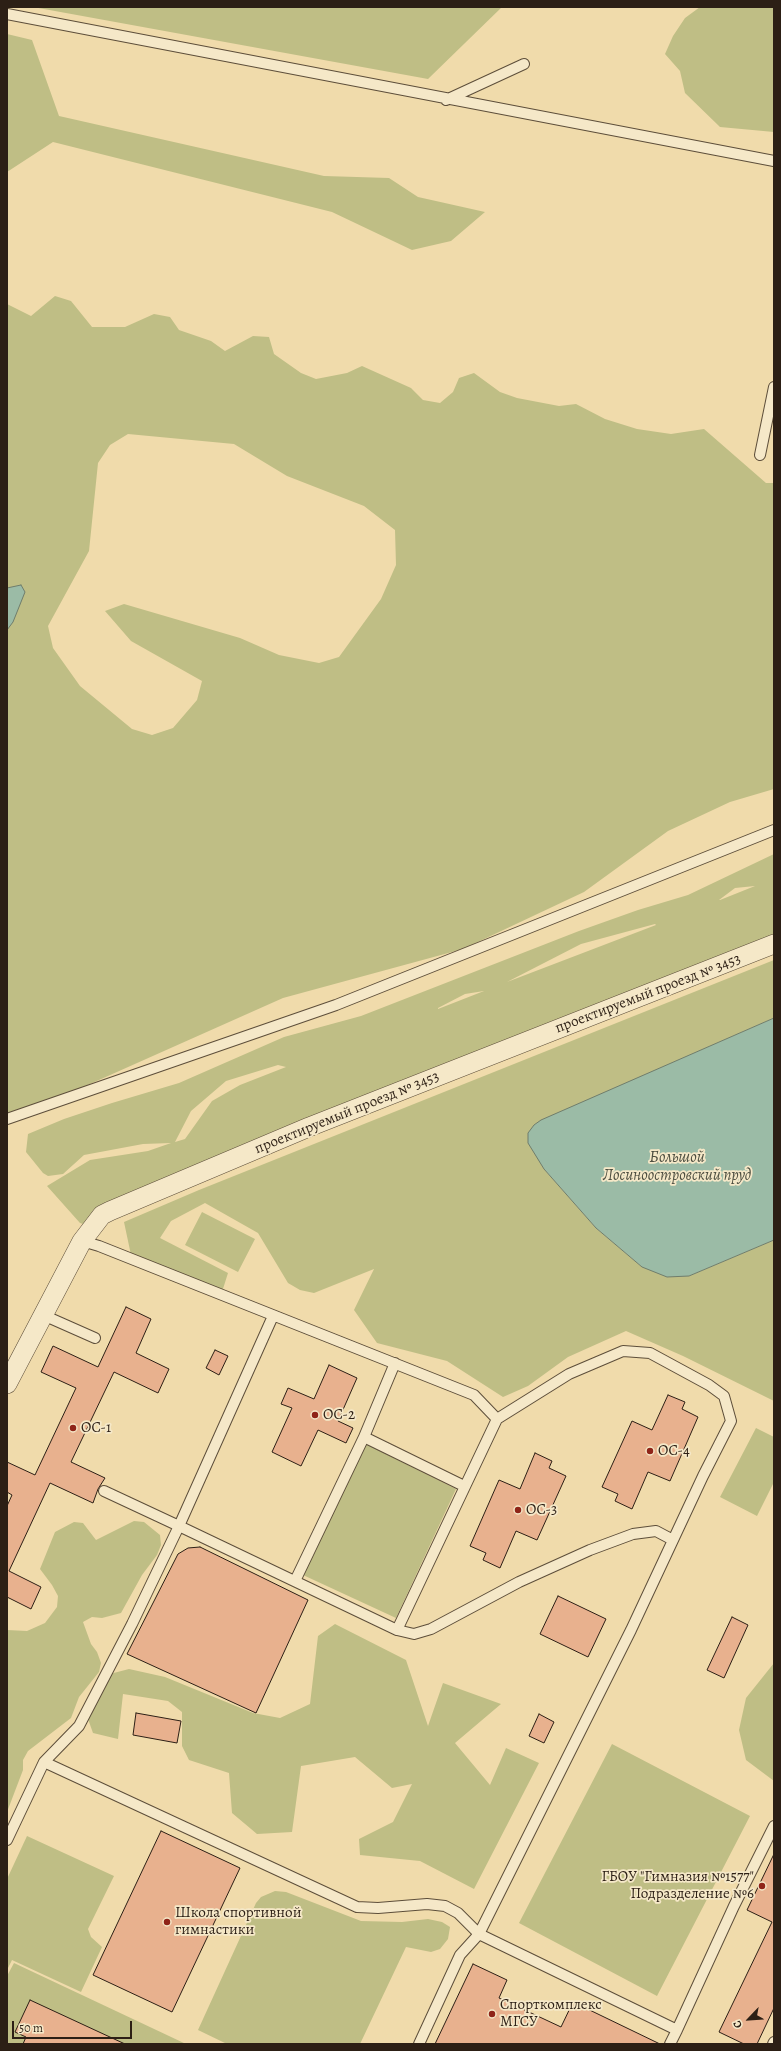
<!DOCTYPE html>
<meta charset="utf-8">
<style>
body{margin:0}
#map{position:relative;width:781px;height:2051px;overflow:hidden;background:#f0dbab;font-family:Alegreya,serif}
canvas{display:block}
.frame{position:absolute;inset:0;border:8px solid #2c1f15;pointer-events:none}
.north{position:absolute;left:729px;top:1999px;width:40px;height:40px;-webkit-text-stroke:3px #f5e8c8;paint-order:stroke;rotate:245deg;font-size:11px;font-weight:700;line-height:16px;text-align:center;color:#2c1f15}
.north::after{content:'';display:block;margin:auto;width:14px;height:18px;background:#2c1f15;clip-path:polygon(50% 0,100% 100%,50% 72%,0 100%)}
.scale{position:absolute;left:12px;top:2021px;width:120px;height:18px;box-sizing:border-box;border:2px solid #2c1f15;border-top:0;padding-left:5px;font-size:12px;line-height:14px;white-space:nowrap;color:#2c1f15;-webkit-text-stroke:3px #f5e8c8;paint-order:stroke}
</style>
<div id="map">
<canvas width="781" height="2051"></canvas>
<div class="frame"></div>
<div class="north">С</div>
<div class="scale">50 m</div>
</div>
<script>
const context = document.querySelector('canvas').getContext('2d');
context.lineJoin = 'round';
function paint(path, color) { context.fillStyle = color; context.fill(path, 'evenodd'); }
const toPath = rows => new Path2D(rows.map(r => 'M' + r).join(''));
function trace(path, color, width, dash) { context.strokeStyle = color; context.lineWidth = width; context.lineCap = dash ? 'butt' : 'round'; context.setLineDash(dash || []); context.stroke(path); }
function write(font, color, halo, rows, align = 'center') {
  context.font = font + ' Alegreya,serif'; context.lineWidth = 3.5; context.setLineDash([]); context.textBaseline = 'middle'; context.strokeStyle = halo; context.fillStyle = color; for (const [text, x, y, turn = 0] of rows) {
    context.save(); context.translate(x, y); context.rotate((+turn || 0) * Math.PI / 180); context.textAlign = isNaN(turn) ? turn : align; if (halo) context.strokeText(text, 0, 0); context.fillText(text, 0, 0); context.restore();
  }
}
paint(toPath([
 [33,7,502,7,428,79],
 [700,7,774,7,774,132,720,127,685,93,680,71,665,54,673,36,685,18],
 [7,34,32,40,59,116,324,176,389,178,418,197,485,212,451,241,412,250,332,212,53,142,7,172],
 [55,296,71,301,92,327,125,327,154,314,170,317,179,330,211,341,225,351,253,336,269,337,274,354,301,373,316,379,347,373,362,366,411,388,423,400,440,403,453,392,459,378,474,373,500,392,517,398,559,406,576,404,605,419,637,429,671,434,704,429,766,483,774,483,774,789,730,802,668,831,584,892,463,949,283,998,72,1092,7,1113,7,304,31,316],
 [128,434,234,444,287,476,364,506,395,530,396,565,381,599,339,657,319,663,279,655,240,638,124,604,105,611,131,641,202,681,197,700,173,728,152,735,132,729,80,686,53,648,48,626,89,551,98,463,110,445],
 [774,854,774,937,86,1225,80,1223,47,1186,90,1160,148,1151,171,1143,143,1144,84,1155,63,1174,48,1176,43,1173,26,1152,28,1134,64,1119,112,1103,179,1083,284,1037,361,1016,579,931,638,910,688,895],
 [755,886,720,900,719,900,735,888],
 [655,924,656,925,507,982,581,944],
 [484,991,438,1009,438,1008,465,994],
 [278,1065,286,1067,240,1085,212,1101,185,1139,175,1142,191,1111,226,1081],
 [774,960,774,1018,534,1125,544,1169,596,1228,642,1267,689,1276,774,1240,774,1401,683,1356,626,1331,568,1357,528,1386,503,1397,447,1361,377,1343,354,1310,374,1269,314,1293,300,1290,288,1283,258,1233,205,1203,171,1221,160,1238,228,1273,222,1292,131,1255,124,1222,199,1190],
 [202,1212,255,1239,238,1272,185,1245],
 [756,1428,774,1437,774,1482,757,1516,720,1497],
 [366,1444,456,1489,396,1618,303,1575],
 [134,1521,144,1522,160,1535,161,1545,157,1555,142,1575,121,1613,102,1618,92,1617,83,1622,91,1644,97,1652,101,1663,99,1672,79,1697,71,1718,28,1751,23,1760,23,1770,7,1812,7,1630,27,1631,45,1623,57,1607,58,1596,52,1585,40,1569,55,1532,74,1522,83,1523,96,1540],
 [335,1624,406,1660,428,1726,443,1683,501,1704,455,1743,490,1785,506,1748,539,1763,474,1889,420,1861,360,1855,359,1839,393,1822,412,1784,392,1788,355,1757,301,1766,292,1832,257,1834,232,1813,229,1773,189,1760,182,1746,182,1712,168,1701,123,1694,118,1739,93,1733,88,1719,106,1675,129,1669,165,1677,253,1713,280,1718,310,1704,318,1636],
 [774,1663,774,1781,746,1760,739,1730,746,1698],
 [612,1744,750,1816,657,1996,519,1923],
 [27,1836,114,1876,88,1929,91,1937,102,1947,81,1992,12,1960,7,1970,7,1879],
 [275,1891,286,1892,361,1921,402,1922,428,1919,442,1922,450,1927,448,1939,440,1949,431,1952,406,1947,360,2044,227,2044,198,2030,256,1903,261,1897],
 [14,1963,186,2044,7,2044,7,1976]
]), '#bfbe85');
const water = toPath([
 [21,585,25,592,13,622,7,630,7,588,21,585],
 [774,1018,774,1240,689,1276,667,1277,642,1267,596,1228,544,1169,528,1143,528,1133,534,1125,541,1120,774,1018]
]);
paint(water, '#9bbba6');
trace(water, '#6f7d6c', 1);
const building = toPath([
 [126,1307,151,1319,136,1353,169,1369,158,1393,114,1372,71,1462,105,1478,98,1489,93,1503,50,1483,9,1571,41,1587,31,1609,7,1597,7,1506,12,1495,7,1492,7,1462,35,1475,76,1388,41,1372,53,1346,98,1367,126,1307],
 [215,1350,228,1356,219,1375,206,1368,215,1350],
 [329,1365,357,1378,338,1421,353,1428,346,1443,318,1430,301,1466,272,1452,292,1408,281,1404,288,1388,314,1399,329,1365],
 [668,1395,685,1402,682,1409,698,1417,670,1481,648,1472,632,1509,615,1501,618,1494,602,1487,632,1421,652,1430,668,1395],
 [535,1453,552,1461,549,1468,566,1476,537,1540,516,1531,500,1568,483,1560,486,1553,470,1546,499,1480,520,1489,535,1453],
 [200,1547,308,1600,256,1713,127,1654,178,1554,188,1548,200,1547],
 [558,1596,606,1619,588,1657,540,1634,558,1596],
 [732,1617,748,1625,724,1678,707,1670,732,1617],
 [136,1713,181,1721,177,1743,133,1735,136,1713],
 [539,1714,554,1722,544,1743,529,1736,539,1714],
 [161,1831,240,1868,172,2012,93,1975,161,1831],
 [774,1854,774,2008,757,2044,744,2044,719,2032,772,1922,747,1910,774,1854],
 [473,1964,507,1980,499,1998,561,2027,573,2002,660,2044,435,2044,473,1964],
 [30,2000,125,2044,23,2044,26,2037,15,2032,30,2000]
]);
paint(building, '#e8b18e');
trace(building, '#2c1f15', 1);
const service = toPath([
 [7,14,774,161],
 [446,100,524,64],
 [760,455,774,387],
 [7,1119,336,1005,774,830],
 [82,1241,99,1246,474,1395,497,1419],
 [43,1315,95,1338],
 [395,1363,364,1437,464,1486],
 [104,1491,179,1526,273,1316],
 [295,1581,364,1437],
 [397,1630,414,1634,431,1629,519,1582,590,1550,633,1534,656,1531,673,1540],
 [7,1840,44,1762,79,1726,132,1624,179,1526,397,1630,497,1419,569,1374,623,1351,650,1353,709,1385,724,1396,731,1421,703,1476,631,1630,479,1934,458,1913,445,1906,427,1904,378,1908,357,1907,44,1762],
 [677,2030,734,1906,774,1826],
 [419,2044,460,1955,479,1934,677,2030,670,2044],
 [773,2044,774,2042]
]);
const minor = toPath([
 [7,1384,82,1241,102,1215,110,1211,309,1127,774,944]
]);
trace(service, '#5d4e3a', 12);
trace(minor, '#5d4e3a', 20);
trace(service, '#f5e8c8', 10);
trace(minor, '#f5e8c8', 19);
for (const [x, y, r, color] of [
 [315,1415,4,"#8f2418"],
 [73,1428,4,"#8f2418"],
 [650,1451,4,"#8f2418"],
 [518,1510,4,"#8f2418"],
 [762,1886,4,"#8f2418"],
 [167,1922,4,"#8f2418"],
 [492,2014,4,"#8f2418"]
]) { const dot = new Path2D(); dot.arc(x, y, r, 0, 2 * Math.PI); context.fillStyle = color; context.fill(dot); trace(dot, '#f5e8c8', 1.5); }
write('15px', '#2c1f15', '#f5e8c8', [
 ["проектируемый проезд № 3453",648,994,-21],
 ["проектируемый проезд № 3453",347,1113,-22]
]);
write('15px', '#2c1f15', '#f5e8c8', [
 ["ОС-2",323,1415],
 ["ОС-1",81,1428],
 ["ОС-4",658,1451],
 ["ОС-3",526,1510],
 ["ГБОУ \"Гимназия №1577\"",754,1877,"right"],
 ["Подразделение №6",754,1894,"right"],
 ["Школа спортивной",175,1913],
 ["гимнастики",175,1930],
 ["Спорткомплекс",500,2005],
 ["МГСУ",500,2022]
], 'left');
write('italic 16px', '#4d4e40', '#f5e8c8', [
 ["Большой",677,1158],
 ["Лосиноостровский пруд",677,1176]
]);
</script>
